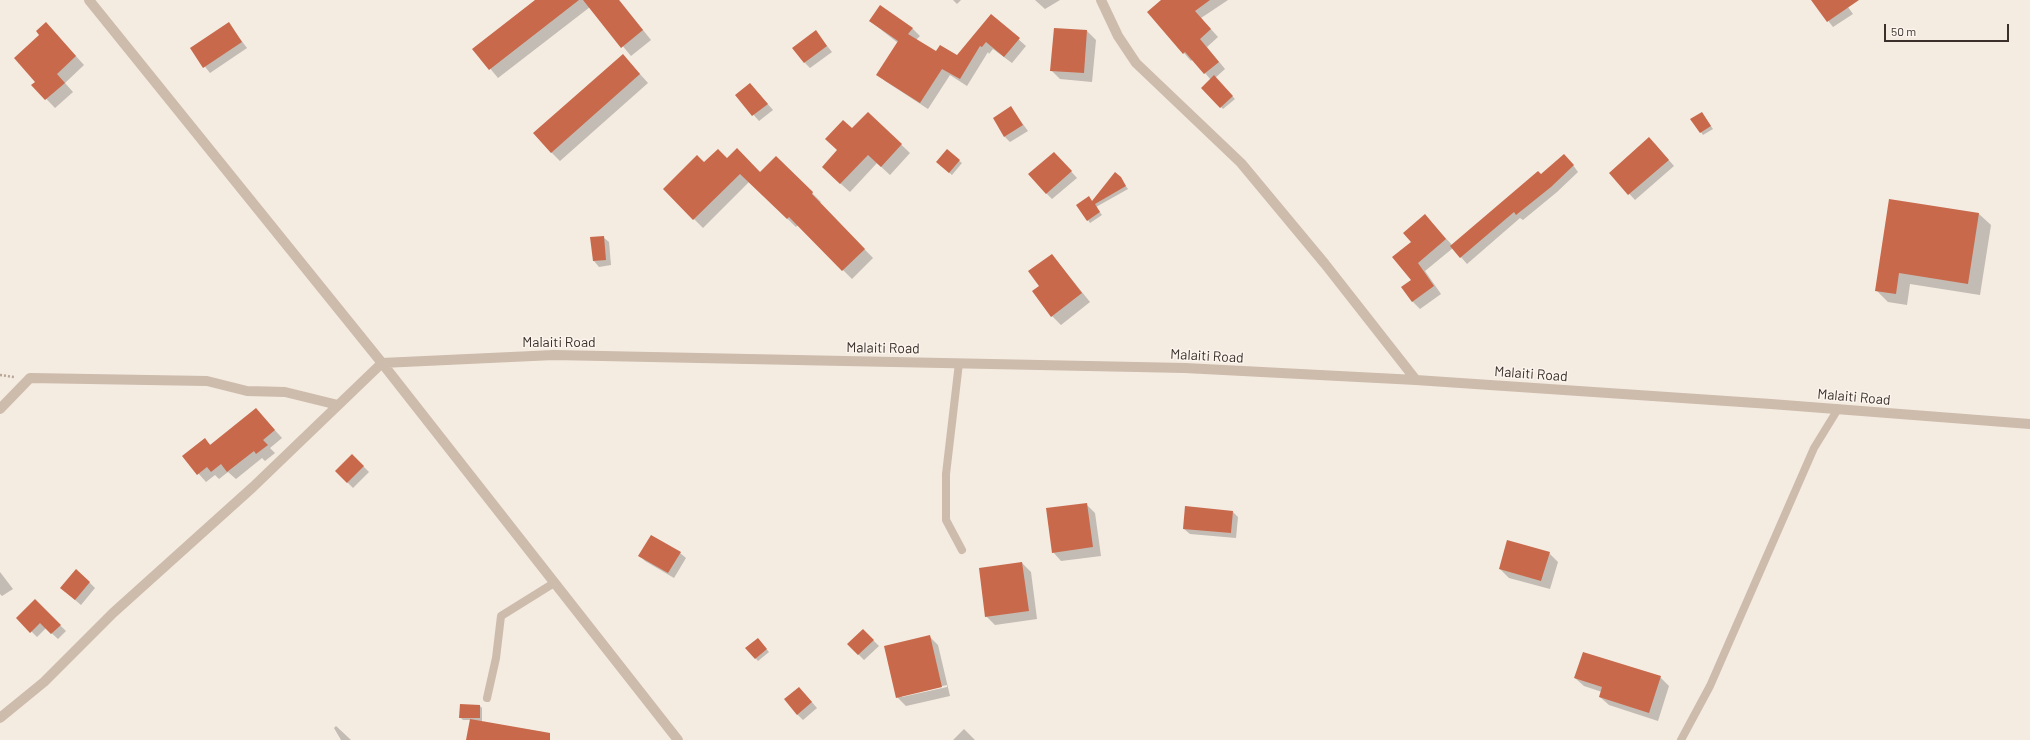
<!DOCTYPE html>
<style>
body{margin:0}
#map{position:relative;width:2030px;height:740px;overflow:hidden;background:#f4ebe1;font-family:Barlow,sans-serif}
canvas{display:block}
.scale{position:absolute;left:1884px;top:24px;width:125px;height:18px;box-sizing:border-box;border:2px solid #3b302b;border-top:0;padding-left:5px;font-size:12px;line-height:14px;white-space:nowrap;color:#3b302b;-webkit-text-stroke:3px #fbf5ee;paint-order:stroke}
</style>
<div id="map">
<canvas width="2030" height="740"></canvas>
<div class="scale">50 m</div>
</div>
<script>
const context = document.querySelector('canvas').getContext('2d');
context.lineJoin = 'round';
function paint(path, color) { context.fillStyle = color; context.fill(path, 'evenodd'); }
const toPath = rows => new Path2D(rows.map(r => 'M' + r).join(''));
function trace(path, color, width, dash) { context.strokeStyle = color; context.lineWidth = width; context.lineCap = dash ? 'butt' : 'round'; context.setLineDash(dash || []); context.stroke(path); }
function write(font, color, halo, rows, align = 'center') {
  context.font = font + ' Barlow,sans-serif'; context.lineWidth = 3; context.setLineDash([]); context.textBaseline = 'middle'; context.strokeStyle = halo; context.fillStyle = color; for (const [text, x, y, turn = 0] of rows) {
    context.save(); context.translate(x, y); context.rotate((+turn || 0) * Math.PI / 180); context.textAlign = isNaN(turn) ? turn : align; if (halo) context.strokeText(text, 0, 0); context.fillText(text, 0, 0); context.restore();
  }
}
paint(toPath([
 [537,0,619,0,651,40,631,56,590,7,498,78,474,49],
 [953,0,961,0,957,4],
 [1035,0,1060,0,1045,9],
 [1163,0,1228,0,1201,18,1218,37,1207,47,1225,69,1215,78,1235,99,1223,109,1202,88,1211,80,1193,59,1191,61,1184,53,1148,12],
 [1812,0,1843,0,1853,14,1833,27],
 [880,6,913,29,920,36,916,40,936,53,957,56,991,15,1026,46,1012,63,993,49,989,54,988,52,967,86,950,75,928,109,885,81,878,74,898,43,870,21],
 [229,24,247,48,210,73,191,49],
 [1087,31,1096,40,1092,82,1060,79,1051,70],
 [54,32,84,65,65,83,73,92,55,108,33,85,37,82],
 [816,32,832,52,810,68,805,63],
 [631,64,648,83,560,161,551,152],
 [750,84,773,110,759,121,736,95],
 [1011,108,1028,131,1010,142,1005,137,995,118],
 [868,113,910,153,890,175,877,163,850,192,832,176,852,129],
 [1704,116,1713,129,1703,135,1692,120],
 [1655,144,1674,166,1635,200,1610,173],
 [947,151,962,163,952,175,940,165],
 [776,157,821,202,820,203,873,258,852,279,798,225,796,227,749,182,703,228,664,189,704,164,727,160,760,173],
 [1060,159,1077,178,1052,199,1046,193],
 [1570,161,1578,172,1557,192,1523,220,1520,218,1467,264,1453,248,1425,271,1441,294,1420,309,1412,301,1413,280,1394,258,1433,224,1452,245,1541,175],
 [1120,178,1128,189,1096,207,1102,215,1090,223,1078,205,1089,198,1093,202],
 [1890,200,1979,214,1991,225,1980,295,1910,284,1907,305,1888,302,1876,290],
 [603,237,609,242,611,265,599,267,594,261],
 [1052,255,1090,302,1061,325,1052,316],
 [263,417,282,438,270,448,275,453,265,461,262,458,236,479,228,472,219,479,215,475,206,482,183,456,204,439,211,445],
 [352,455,369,472,353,488,336,471],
 [1086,504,1095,513,1101,556,1061,561,1053,552],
 [1233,512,1238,517,1236,538,1190,534,1184,529],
 [680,553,686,558,674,578,645,561,640,556],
 [1549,553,1558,562,1550,589,1509,578,1500,569],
 [1022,563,1031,572,1037,619,995,625,986,616],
 [0,572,13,589,2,596,0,594],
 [89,582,95,588,81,605,67,593],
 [35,601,66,631,58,639,46,628,37,637,18,618],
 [863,630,879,646,864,660,848,644],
 [929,636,938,645,950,696,906,706,897,697],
 [947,685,947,687,902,697,902,695],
 [760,642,769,652,758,661,747,648],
 [1660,677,1669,686,1658,721,1609,705,1600,697,1602,692,1584,686,1575,678],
 [805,694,817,708,803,720,797,714],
 [480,706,482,708,482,722,543,732,550,740,467,740,471,720,463,720,460,717],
 [336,726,351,740,341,740,334,728],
 [964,729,975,740,953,740]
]), '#0003');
paint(toPath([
 [535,0,579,0,489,70,472,49],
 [583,0,619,0,643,30,621,48],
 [1161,0,1210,0,1195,11,1211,29,1200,39,1219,62,1204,74,1185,52,1183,54,1147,12],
 [1811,0,1859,0,1827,22],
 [880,5,913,28,908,34,936,51,940,45,957,55,991,14,1020,38,1004,57,986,42,982,47,980,46,960,79,942,69,920,103,876,75,898,41,869,21],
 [46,22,76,56,57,74,65,83,45,100,31,85,35,82,14,58,39,35,36,31],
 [229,22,242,42,203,68,190,48],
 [1054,28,1087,30,1084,73,1050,71],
 [816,30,827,46,804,63,792,48],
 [623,54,640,74,551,153,533,133],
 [1214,75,1233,96,1220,108,1201,88],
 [750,83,768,104,752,116,735,95],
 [1011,106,1023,125,1004,137,993,118],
 [868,112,902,144,881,167,868,155,840,184,822,167,837,150,825,139,843,120,852,128],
 [1702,112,1711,126,1700,133,1690,119],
 [1649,137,1669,160,1628,195,1609,173],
 [737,148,760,172,776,156,813,192,812,194,865,249,842,271,789,217,787,219,740,174,693,220,663,189,697,155,704,162,718,149,727,158],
 [947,149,960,160,949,173,936,162],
 [1054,152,1072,171,1046,194,1028,174],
 [1564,154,1574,165,1551,187,1516,215,1514,212,1460,258,1450,246,1538,171,1541,174],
 [1115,172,1121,177,1126,186,1095,204,1100,212,1087,221,1076,205,1089,196,1092,201],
 [1889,199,1979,213,1968,284,1899,273,1896,294,1875,291],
 [1425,214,1446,239,1418,263,1434,286,1412,302,1401,287,1411,280,1392,257,1411,242,1403,233],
 [604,236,606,260,593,261,590,237],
 [1052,254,1082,293,1051,317,1032,291,1039,286,1028,271],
 [256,408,275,430,263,440,268,445,256,454,254,451,227,472,221,464,211,472,207,467,197,475,182,456,205,438,210,445],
 [352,454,364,466,347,483,335,471],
 [1087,503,1093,547,1052,553,1046,508],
 [1185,506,1233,511,1231,533,1183,529],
 [651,535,681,552,668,573,638,556],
 [1507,540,1550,552,1541,581,1499,569],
 [1022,562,1029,611,985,617,979,568],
 [76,569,90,582,75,600,60,588],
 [35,599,61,625,51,634,40,623,30,633,16,618],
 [863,629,874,640,858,655,847,644],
 [930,635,942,687,896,698,884,646],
 [758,638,767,649,755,659,745,648],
 [1583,652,1661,676,1649,713,1599,697,1602,687,1574,678],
 [799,687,812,702,797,715,784,699],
 [460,704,480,705,480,718,459,718],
 [470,719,550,733,550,740,466,740]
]), '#c8694b');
trace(toPath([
 [0,375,14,377]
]), '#b9a596', 2.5, [2, 2]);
trace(toPath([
 [959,363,946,474,946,520,962,550],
 [487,698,496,658,501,616,554,583],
 [1681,740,1710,686,1814,448,1838,409]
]), '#cdbbac', 8);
trace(toPath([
 [89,0,382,363,678,740],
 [1101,0,1118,36,1136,63,1241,163,1325,264,1416,380],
 [382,363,554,355,1185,368,1416,380,1771,404,2030,424],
 [0,409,30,378,207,381,247,391,285,392,338,405],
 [0,718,44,682,113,613,253,487,382,363]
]), '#cdbbac', 10);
write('14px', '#3b302b', '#fbf5ee', [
 ["Malaiti Road",559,342],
 ["Malaiti Road",883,348,1],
 ["Malaiti Road",1207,356,3],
 ["Malaiti Road",1531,374,4],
 ["Malaiti Road",1854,397,5]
]);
</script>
